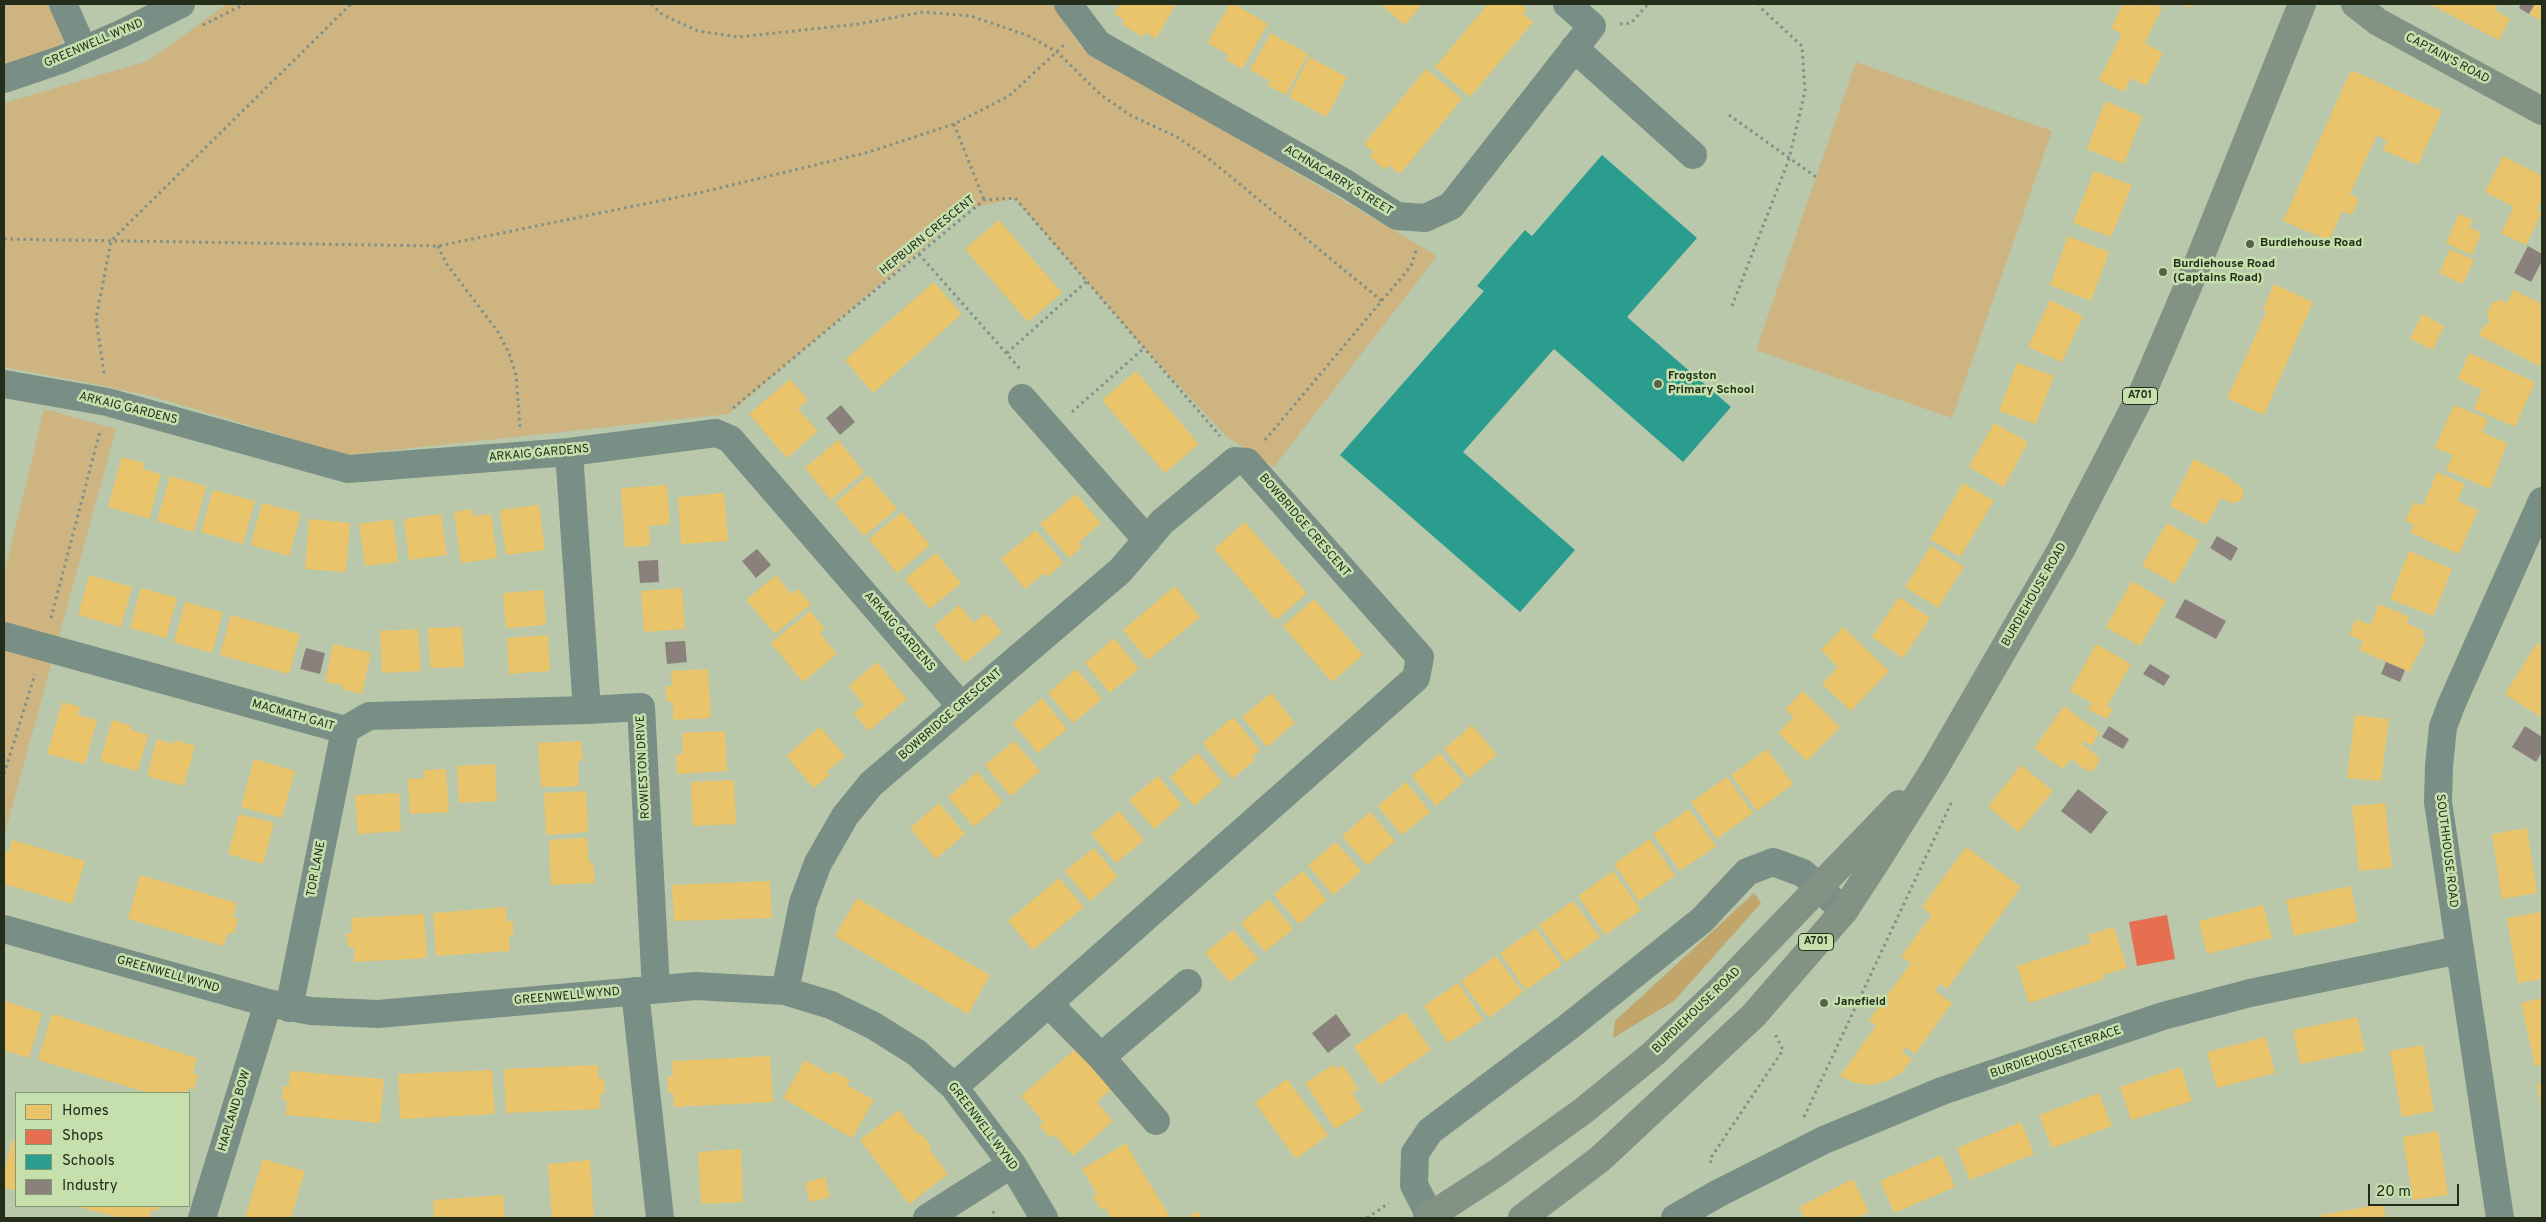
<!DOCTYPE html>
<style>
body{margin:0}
#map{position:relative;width:2546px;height:1222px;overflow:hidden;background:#b9c7ab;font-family:Overpass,sans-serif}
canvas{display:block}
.frame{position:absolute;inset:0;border:5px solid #232d19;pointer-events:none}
.legend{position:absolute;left:15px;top:1092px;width:175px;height:115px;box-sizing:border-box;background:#c5dfad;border:1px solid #849872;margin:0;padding:6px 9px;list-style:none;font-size:15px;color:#232d19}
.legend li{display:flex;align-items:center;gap:10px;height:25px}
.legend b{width:25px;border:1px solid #849872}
.scale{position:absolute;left:2368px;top:1184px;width:91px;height:22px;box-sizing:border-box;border:2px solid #232d19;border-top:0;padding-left:6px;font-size:15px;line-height:18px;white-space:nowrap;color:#232d19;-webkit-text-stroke:4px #c5dfad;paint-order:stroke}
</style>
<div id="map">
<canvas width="2546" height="1222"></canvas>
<div class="frame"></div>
<ul class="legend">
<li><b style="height:14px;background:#e9c46a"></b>Homes</li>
<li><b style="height:14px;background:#e76f51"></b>Shops</li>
<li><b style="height:14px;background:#2a9d8f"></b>Schools</li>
<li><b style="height:14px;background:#8a817c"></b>Industry</li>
</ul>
<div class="scale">20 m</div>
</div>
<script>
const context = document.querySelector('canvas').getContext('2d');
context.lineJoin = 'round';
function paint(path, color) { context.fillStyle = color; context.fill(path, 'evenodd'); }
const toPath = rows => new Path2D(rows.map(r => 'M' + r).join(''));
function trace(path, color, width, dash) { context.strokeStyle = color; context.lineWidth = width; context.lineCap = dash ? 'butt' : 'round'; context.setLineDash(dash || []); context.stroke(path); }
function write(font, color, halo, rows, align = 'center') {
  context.font = font + ' Overpass,sans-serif'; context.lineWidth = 5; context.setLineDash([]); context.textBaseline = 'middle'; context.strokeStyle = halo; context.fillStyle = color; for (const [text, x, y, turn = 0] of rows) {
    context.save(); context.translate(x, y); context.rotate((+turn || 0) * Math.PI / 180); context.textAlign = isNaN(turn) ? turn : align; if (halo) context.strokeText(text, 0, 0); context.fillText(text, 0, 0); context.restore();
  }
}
paint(toPath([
 [4,4,52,4,65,34,59,48,4,68],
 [227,4,1052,4,1081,46,1437,256,1274,467,1227,437,1144,348,1015,199,969,208,729,414,347,455,155,397,105,386,4,367,4,103,148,61],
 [1856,62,2052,131,1952,418,1756,350],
 [44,409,116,429,4,836,4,575]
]), '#ceb480');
paint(toPath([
 [1754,893,1761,903,1674,1001,1613,1038,1615,1021]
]), '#c2a56b');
paint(toPath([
 [1120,4,1176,4,1156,39,1146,32,1143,37,1122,24,1124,20,1114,14],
 [1230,4,1234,4,1268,24,1242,69,1226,60,1228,56,1226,53,1207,43],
 [1380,4,1422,4,1405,25],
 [1488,4,1520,4,1527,9,1523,14,1533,22,1470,97,1435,67],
 [2123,4,2133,4,2139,7,2141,4,2154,4,2162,8,2145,43,2163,53,2146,86,2131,78,2124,92,2099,80,2122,34,2111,28],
 [2181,4,2193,4,2190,8],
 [2429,4,2498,4,2495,10,2510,19,2499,40],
 [2535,4,2542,4,2542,21,2529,14],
 [1271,33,1308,54,1286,95,1267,85,1270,81,1250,70],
 [1309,57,1347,77,1327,117,1289,97],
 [1426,69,1462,99,1400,174,1389,165,1385,170,1370,157,1374,152,1364,144],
 [2351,70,2442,111,2418,165,2383,150,2387,140,2377,135,2350,194,2359,199,2352,215,2342,211,2329,241,2283,221],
 [2105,101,2142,116,2124,164,2087,149],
 [2503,156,2542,176,2542,200,2537,210,2542,212,2526,245,2501,233,2514,207,2485,192],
 [2094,171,2132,185,2111,237,2073,223],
 [2459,214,2473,220,2469,227,2481,233,2472,255,2446,243],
 [999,220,1062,293,1028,322,965,249],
 [2068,236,2109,252,2091,301,2050,285],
 [2450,249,2474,260,2463,284,2439,273],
 [934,282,962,314,873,393,845,360],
 [2274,284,2313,302,2264,415,2227,398,2267,311,2263,309],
 [2513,290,2542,304,2539,309,2542,311,2542,360,2539,366,2479,335,2483,327,2490,322,2487,314,2492,303,2500,300,2507,303],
 [2050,300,2083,316,2062,362,2028,347],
 [2422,314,2444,326,2433,350,2410,339],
 [2469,353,2535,382,2515,427,2474,409,2482,390,2458,379],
 [2017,363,2054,376,2036,424,1999,411],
 [1136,371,1199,444,1165,473,1102,400],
 [790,379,808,400,798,409,818,431,787,458,749,414],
 [2454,405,2488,419,2482,432,2507,443,2490,489,2446,470,2453,455,2435,448],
 [1994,423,2028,442,2004,487,1969,467],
 [838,440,864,472,831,500,805,468],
 [122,457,144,463,143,469,161,474,149,519,108,507],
 [2194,459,2231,478,2230,480,2241,486,2244,494,2240,501,2232,503,2221,498,2207,525,2170,506],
 [2437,472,2465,484,2457,501,2478,510,2459,554,2411,533,2414,525,2405,521,2414,502,2423,506],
 [868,475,897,509,864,536,835,503],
 [170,476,206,486,194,532,157,521],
 [1963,483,1994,501,1960,557,1930,539],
 [667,485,670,524,649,526,650,546,625,547,621,488],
 [213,490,255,501,243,544,201,532],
 [724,493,728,541,681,544,678,497],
 [1076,494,1101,523,1079,542,1082,547,1069,558,1040,524],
 [262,503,301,513,289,556,251,545],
 [539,505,545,550,506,555,500,510],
 [472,509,473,516,491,514,497,558,461,563,454,512],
 [902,512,930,545,897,573,869,539],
 [441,514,447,555,409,560,404,519],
 [309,519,350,523,346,572,305,569],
 [393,519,398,562,365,566,359,524],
 [1245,522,1307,593,1276,620,1214,549],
 [2167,523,2199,541,2175,584,2142,565],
 [1036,530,1063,563,1048,577,1044,573,1025,589,1001,559],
 [1931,546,1964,567,1938,608,1905,587],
 [2409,551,2452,569,2433,616,2390,599],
 [936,553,961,583,930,609,905,579],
 [89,575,132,587,121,627,78,615],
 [776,575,791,594,798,589,811,604,775,634,746,600],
 [2132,581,2166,601,2140,646,2106,627],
 [1175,586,1200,617,1148,660,1123,630],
 [141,588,177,598,166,638,130,628],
 [682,588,685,629,644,632,641,591],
 [544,590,546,625,506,628,503,593],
 [1899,597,1930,618,1903,658,1872,637],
 [1314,599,1363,655,1332,682,1283,626],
 [185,602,223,612,212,653,174,642],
 [2379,604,2409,617,2406,623,2424,631,2422,637,2426,639,2409,672,2359,650,2363,641,2349,635,2356,619,2370,625],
 [959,605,974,623,986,613,1002,632,965,663,934,626],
 [810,611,825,629,820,633,837,654,803,682,771,643],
 [231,615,300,634,289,674,220,655],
 [462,627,464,667,430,668,428,628],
 [1843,627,1889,671,1851,711,1822,684,1838,667,1821,650],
 [418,629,421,671,382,673,380,631],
 [548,635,550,671,509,674,507,638],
 [1114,638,1139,669,1110,693,1085,663],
 [2537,643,2542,647,2542,718,2505,694],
 [333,644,371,653,362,694,342,689,343,685,325,682],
 [2096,644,2131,664,2107,706,2113,709,2107,719,2088,709,2092,703,2070,691],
 [877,662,907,699,869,731,853,713,864,705,849,686],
 [708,669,711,718,673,720,673,702,667,702,666,693,666,686,672,686,671,671],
 [1076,669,1102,699,1073,723,1048,693],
 [1803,691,1840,727,1807,761,1778,733,1794,717,1785,709],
 [1271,693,1295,723,1267,747,1242,717],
 [1042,698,1067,729,1038,753,1013,723],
 [62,702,80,707,78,715,97,720,85,764,47,754],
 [2064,706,2100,733,2091,746,2084,741,2082,744,2098,756,2099,762,2094,770,2087,771,2071,759,2063,769,2034,748],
 [2355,715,2389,719,2381,781,2347,778],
 [1233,717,1260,750,1252,756,1255,760,1232,779,1203,743],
 [112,720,132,726,131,730,148,735,138,771,100,761],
 [1472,725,1497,755,1469,778,1444,749],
 [820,727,845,756,827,772,830,775,814,788,786,756],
 [725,731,727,771,677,774,676,755,683,754,682,733],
 [157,739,174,744,175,740,195,746,184,786,147,776],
 [581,741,583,761,578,761,579,786,541,787,538,743],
 [1014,741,1040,771,1011,796,985,765],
 [1767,749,1793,784,1757,811,1731,775],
 [1198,753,1222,782,1194,806,1170,777],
 [1440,753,1464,782,1436,806,1412,776],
 [254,759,295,771,282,818,241,807],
 [495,764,497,801,459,803,457,766],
 [2021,765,2053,791,2019,832,1988,807],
 [446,769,449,812,410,814,408,779,425,778,424,770],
 [977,772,1003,802,974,827,948,797],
 [1158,776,1182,805,1154,829,1129,800],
 [1727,777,1753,813,1717,839,1691,802],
 [734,780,736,824,693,826,691,782],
 [1406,782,1430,812,1402,835,1378,806],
 [586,791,588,832,546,835,544,793],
 [399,793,401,831,358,834,355,795],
 [939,803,965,834,936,859,910,828],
 [2385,803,2392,868,2359,871,2352,806],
 [1689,809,1716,846,1680,871,1653,834],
 [1119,811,1144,840,1116,863,1091,834],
 [1370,812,1395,841,1367,865,1342,836],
 [239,814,274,823,263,864,228,854],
 [2527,828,2537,893,2502,899,2492,834],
 [587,838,589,863,593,862,595,883,551,885,549,840],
 [1650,839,1675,876,1639,901,1614,864],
 [12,840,85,861,72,904,4,884,4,851,9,852],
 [1336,842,1361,871,1333,895,1308,865],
 [1966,847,2021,887,1947,989,1940,984,1935,991,1952,1003,1915,1054,1905,1047,1902,1052,1912,1059,1902,1072,1887,1081,1871,1085,1855,1083,1840,1076,1876,1026,1869,1020,1911,963,1901,956,1932,915,1922,907],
 [1094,848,1118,877,1090,901,1065,871],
 [1303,871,1327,900,1299,924,1274,894],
 [1613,871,1641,910,1605,935,1578,896],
 [140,875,237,903,233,917,238,919,234,934,228,932,224,946,128,919],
 [1059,878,1084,907,1033,950,1008,921],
 [770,881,772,918,674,921,672,885],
 [2351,886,2358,922,2294,936,2286,900],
 [857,898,990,975,968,1014,835,936],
 [1269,899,1293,929,1265,952,1241,923],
 [1573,901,1600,937,1566,962,1539,925],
 [2263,905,2272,938,2207,954,2199,921],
 [506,907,507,921,513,921,513,936,509,936,510,951,436,956,433,913],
 [2541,912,2542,979,2518,983,2507,918],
 [424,914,427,958,354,962,354,947,348,947,346,933,352,933,351,918],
 [2114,927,2127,968,2103,975,2104,979,2029,1003,2017,966,2091,943,2088,935],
 [1536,928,1562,965,1526,990,1500,953],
 [1233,930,1258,959,1230,982,1205,953],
 [1496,956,1523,992,1489,1018,1461,981],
 [1458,983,1483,1020,1448,1043,1424,1006],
 [2542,998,2542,1065,2535,1066,2521,1003],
 [4,1001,42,1013,29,1058,4,1050],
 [1405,1012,1431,1050,1380,1085,1354,1047],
 [52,1014,197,1058,193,1073,198,1075,194,1090,188,1088,187,1093,149,1093,38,1060],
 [2357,1017,2365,1051,2300,1064,2293,1030],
 [2266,1037,2275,1073,2217,1088,2207,1052],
 [1080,1045,1115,1086,1097,1102,1113,1121,1073,1156,1055,1135,1051,1138,1039,1126,1044,1122,1021,1096],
 [2423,1045,2434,1111,2402,1117,2390,1051],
 [770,1056,773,1102,674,1107,673,1093,668,1093,667,1077,673,1076,672,1061],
 [805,1060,831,1075,834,1071,850,1080,847,1085,874,1100,852,1138,783,1098],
 [598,1065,599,1079,604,1079,605,1094,600,1094,601,1109,506,1113,504,1069],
 [1333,1065,1337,1069,1343,1065,1358,1089,1352,1093,1363,1111,1335,1129,1305,1083],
 [2181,1067,2192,1101,2131,1120,2120,1087],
 [492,1070,495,1114,400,1119,398,1074],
 [290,1071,384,1079,380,1123,286,1115,287,1101,282,1100,283,1086,289,1086],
 [1287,1079,1328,1135,1296,1159,1255,1103],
 [2542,1083,2542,1111,2541,1111,2537,1084],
 [2099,1093,2112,1126,2052,1148,2039,1115],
 [899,1110,918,1135,921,1133,932,1147,929,1149,948,1174,909,1204,860,1140],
 [2021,1122,2034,1154,1970,1180,1957,1148],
 [2438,1131,2448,1195,2413,1200,2403,1137],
 [12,1140,16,1141,16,1191,4,1187,4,1173],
 [1126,1143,1143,1173,1171,1218,1111,1218,1105,1207,1101,1210,1093,1196,1097,1194,1082,1169],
 [741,1149,743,1202,701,1204,698,1152],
 [1941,1155,1955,1187,1894,1213,1880,1181],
 [263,1159,305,1171,291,1218,245,1218],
 [590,1160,594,1218,552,1218,548,1164],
 [825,1177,830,1197,810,1202,805,1183],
 [1853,1179,1869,1212,1857,1218,1805,1218,1799,1207],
 [503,1195,505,1218,434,1218,433,1200],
 [2383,1204,2386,1218,2320,1218,2320,1215],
 [75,1206,159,1206,157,1211,151,1210,149,1218,121,1218],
 [1198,1211,1202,1218,1186,1218]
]), '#e9c46a');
paint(toPath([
 [2167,915,2175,959,2137,966,2129,922]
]), '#e76f51');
paint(toPath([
 [1602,155,1697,238,1627,317,1731,407,1683,462,1554,349,1463,452,1575,550,1520,612,1340,455,1484,291,1477,286,1525,230,1532,236]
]), '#2a9d8f');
paint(toPath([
 [2521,4,2535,4,2529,14,2519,8],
 [2528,246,2542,254,2542,261,2531,282,2514,273],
 [841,405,855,422,840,435,826,418],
 [2217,536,2238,548,2231,561,2210,548],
 [757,549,771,565,756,578,742,561],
 [658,560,659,582,640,583,638,561],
 [2185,599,2226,621,2216,639,2175,617],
 [685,641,687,662,667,664,665,642],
 [306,648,325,653,320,674,300,669],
 [2386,662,2405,670,2400,682,2381,674],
 [2150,664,2170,676,2164,686,2143,674],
 [2109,726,2129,739,2123,749,2102,737],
 [2525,726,2542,737,2542,752,2536,762,2512,747],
 [2078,789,2108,812,2091,834,2061,811],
 [1336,1014,1351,1035,1328,1053,1312,1033]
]), '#8a817c');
trace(toPath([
 [651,4,663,15,698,31,738,37,859,24,923,12,971,16,1029,36,1057,52,1101,95,1130,115,1177,137,1208,158,1382,301],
 [1620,24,1631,23,1648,4],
 [203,25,245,4],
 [1729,115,1816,177],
 [954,124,984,200],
 [4,239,438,246,703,192,869,152,954,124,1009,96,1064,45],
 [438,246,446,263,498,332,509,353,516,375,520,428],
 [919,254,1021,370],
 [1732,306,1789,159,1805,91,1802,46,1763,10,1759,4],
 [1007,353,1087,281],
 [104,373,96,319,111,241,351,4],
 [733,408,984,200,1015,198,1220,436],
 [1072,412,1144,348],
 [1265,440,1411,266,1417,248],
 [51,618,100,431],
 [4,774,35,674],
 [1804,1117,1953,799],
 [1711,1163,1710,1159,1783,1050,1775,1034],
 [993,1211,996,1218],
 [1367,1218,1389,1203]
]), '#7f9086', 3, [2.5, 4]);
trace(toPath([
 [63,4,83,49],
 [1068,4,1098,44,1345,183,1397,216,1425,218,1451,206,1592,26,1567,4],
 [1574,48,1693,155],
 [4,79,63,59,123,33,181,4],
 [4,384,107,402,348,469,569,452,716,433,730,439,961,706],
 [1022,398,1147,540],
 [569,452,587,710,641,707,656,989],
 [4,636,345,730,369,716,587,710],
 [4,929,268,1003,311,1011,378,1014,696,986,785,991,831,1005,874,1026,917,1053,954,1087,1012,1164,1044,1218],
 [635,991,660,1218],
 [785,991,803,903,818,863,845,816,871,784,1120,571,1162,522,1235,461,1247,462,1420,657,1416,678,954,1087],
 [1049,1004,1101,1057,1156,1121],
 [289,1008,345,730],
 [1101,1057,1188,983],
 [1430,1216,1414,1185,1415,1153,1430,1131,1567,1028,1702,920,1747,872,1773,862,1803,873,1844,911],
 [202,1218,268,1003],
 [927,1218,1012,1164],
 [1675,1218,1719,1193,1824,1140,1942,1091,2163,1016,2250,993,2459,950],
 [2500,1218,2438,802,2439,766,2443,727,2452,703,2542,501]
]), '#798f86', 28);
trace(toPath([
 [2355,4,2378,22,2542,111],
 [1427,1218,1498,1172,1583,1111,1653,1054,1719,991,1899,804],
 [1522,1218,1600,1159,1754,1015,1844,911,1876,862,1935,768,2061,550,2144,389,2198,263,2302,4]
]), '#829385', 28);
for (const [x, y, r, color] of [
 [2250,244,5,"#58634c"],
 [2163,272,5,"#58634c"],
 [1658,384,5,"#58634c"],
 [1824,1003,5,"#58634c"]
]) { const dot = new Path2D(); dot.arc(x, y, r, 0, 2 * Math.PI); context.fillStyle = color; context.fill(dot); trace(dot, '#c5dfad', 2); }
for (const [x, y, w] of [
 [2140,396,35],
 [1816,942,35]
]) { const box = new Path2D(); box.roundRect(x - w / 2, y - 8.5, w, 17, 4); context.fillStyle = '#c5dfad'; context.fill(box); trace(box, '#232d19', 1); }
write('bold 11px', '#232d19', null, [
 ["A701",2140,396],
 ["A701",1816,942]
]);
write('12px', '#232d19', '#c5dfad', [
 ["GREENWELL WYND",94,44,-23],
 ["CAPTAIN'S ROAD",2447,59,28],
 ["ACHNACARRY STREET",1338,181,31],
 ["HEPBURN CRESCENT",928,236,-39],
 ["ARKAIG GARDENS",128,409,14],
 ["ARKAIG GARDENS",539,454,-5],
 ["BOWBRIDGE CRESCENT",1304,526,49],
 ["BURDIEHOUSE ROAD",2035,595,-60],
 ["ARKAIG GARDENS",899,632,49],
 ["BOWBRIDGE CRESCENT",951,715,-41],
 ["MACMATH GAIT",293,716,16],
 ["ROWIESTON DRIVE",644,767,-93],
 ["SOUTHHOUSE ROAD",2446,851,83],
 ["TOR LANE",317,869,-79],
 ["GREENWELL WYND",168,975,16],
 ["GREENWELL WYND",567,997,-5],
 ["BURDIEHOUSE ROAD",1697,1011,-44],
 ["BURDIEHOUSE TERRACE",2056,1053,-19],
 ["HAPLAND BOW",235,1111,-73],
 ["GREENWELL WYND",982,1127,53]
]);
write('bold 12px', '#232d19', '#c5dfad', [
 ["Burdiehouse Road",2260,244],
 ["Burdiehouse Road",2173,265],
 ["(Captains Road)",2173,279],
 ["Frogston",1668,377],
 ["Primary School",1668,391],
 ["Janefield",1834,1003]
], 'left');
</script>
